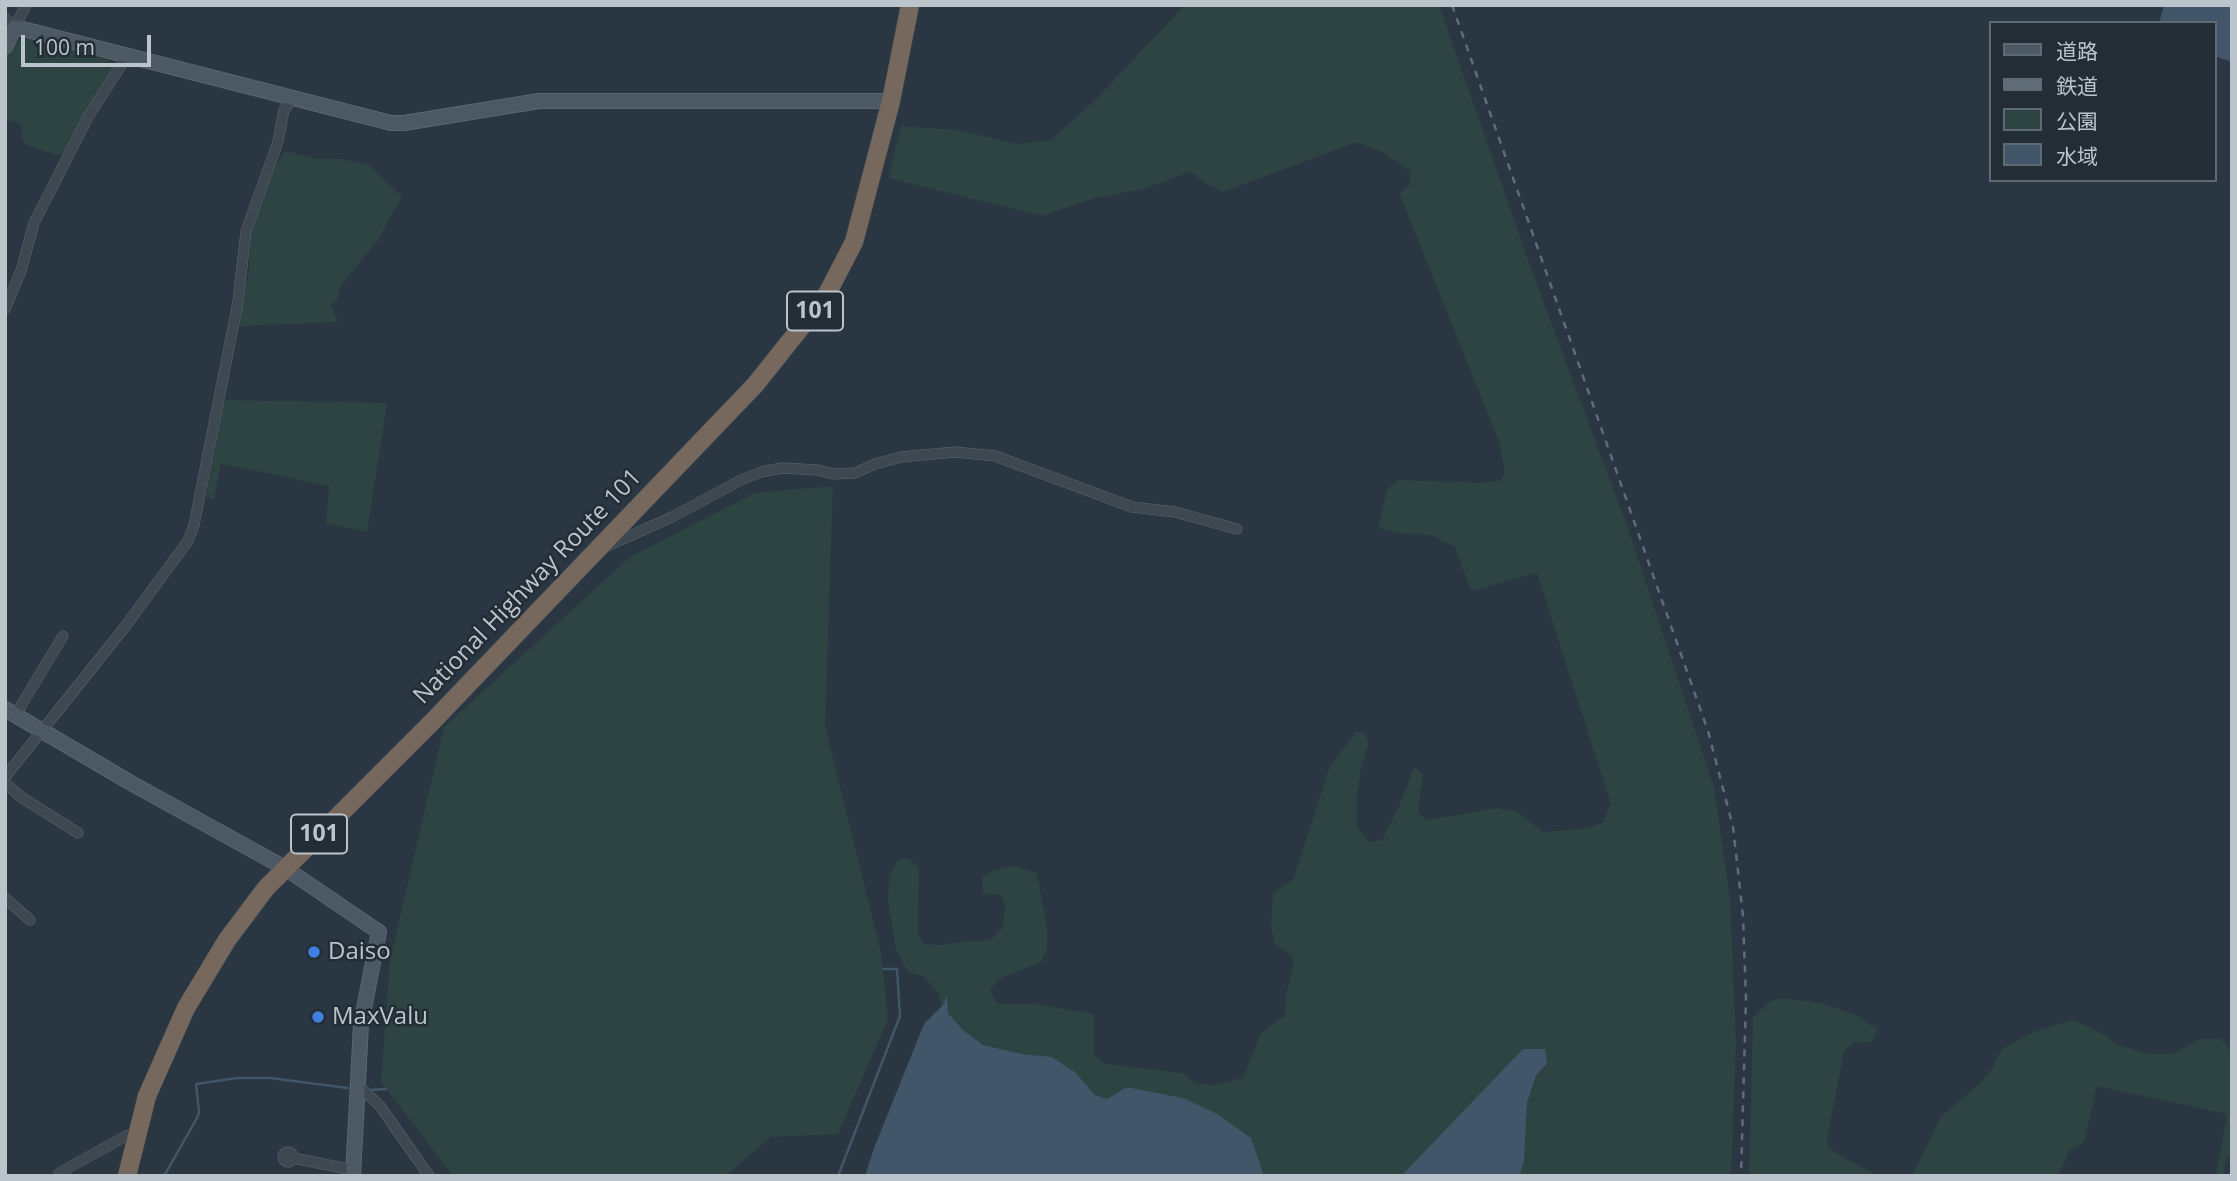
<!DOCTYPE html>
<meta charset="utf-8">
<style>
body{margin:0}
#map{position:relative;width:2237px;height:1181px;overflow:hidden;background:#2a3641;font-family:"Open Sans","Noto Sans JP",sans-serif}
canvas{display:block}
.frame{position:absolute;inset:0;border:7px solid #bbc3cb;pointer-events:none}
.legend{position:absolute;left:1989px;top:21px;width:228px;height:161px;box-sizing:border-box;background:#222d36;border:2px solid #5f6972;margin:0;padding:9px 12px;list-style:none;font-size:21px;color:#bbc3cb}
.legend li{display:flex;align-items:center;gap:14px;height:35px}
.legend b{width:35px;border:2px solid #5f6972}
.scale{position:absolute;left:21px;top:35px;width:130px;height:32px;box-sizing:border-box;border:4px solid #bbc3cb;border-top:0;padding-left:9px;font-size:21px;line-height:24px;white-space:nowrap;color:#bbc3cb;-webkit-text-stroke:5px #222d36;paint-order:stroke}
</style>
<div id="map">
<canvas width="2237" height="1181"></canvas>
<div class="frame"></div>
<ul class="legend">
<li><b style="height:9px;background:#4c5863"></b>道路</li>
<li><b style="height:9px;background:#606c77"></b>鉄道</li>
<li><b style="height:19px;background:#2d4443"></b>公園</li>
<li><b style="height:19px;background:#415668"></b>水域</li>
</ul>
<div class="scale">100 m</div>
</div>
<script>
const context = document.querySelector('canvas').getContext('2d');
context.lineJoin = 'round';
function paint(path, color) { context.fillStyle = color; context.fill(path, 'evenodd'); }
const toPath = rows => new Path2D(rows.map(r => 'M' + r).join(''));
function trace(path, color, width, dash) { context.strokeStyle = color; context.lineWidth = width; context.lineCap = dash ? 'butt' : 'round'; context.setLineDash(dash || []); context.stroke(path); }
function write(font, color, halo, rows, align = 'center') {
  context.font = font + ' "Open Sans",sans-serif'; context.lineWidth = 5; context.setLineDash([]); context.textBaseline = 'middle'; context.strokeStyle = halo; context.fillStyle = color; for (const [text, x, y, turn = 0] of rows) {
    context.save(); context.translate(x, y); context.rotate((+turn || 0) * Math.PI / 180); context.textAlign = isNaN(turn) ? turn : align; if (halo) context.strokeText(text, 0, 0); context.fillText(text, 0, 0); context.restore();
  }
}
paint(toPath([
 [1185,5,1439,5,1532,271,1628,528,1714,787,1730,898,1736,1044,1731,1176,1519,1176,1524,1162,1527,1103,1537,1076,1547,1065,1544,1049,1523,1050,1401,1176,1264,1176,1258,1160,1183,1098,1127,1087,1107,1099,1095,1095,1075,1072,1052,1057,1022,1054,983,1045,963,1030,948,1013,946,997,942,1006,938,993,924,977,908,972,896,950,888,901,889,876,898,860,908,858,919,867,918,932,924,944,940,945,967,941,989,941,1003,927,1005,905,1001,895,983,893,982,878,993,871,1014,866,1037,873,1047,927,1047,950,1040,963,998,979,990,991,998,1004,1034,1004,1094,1014,1094,1054,1105,1064,1182,1073,1197,1084,1217,1085,1243,1078,1261,1033,1285,1015,1286,994,1293,968,1293,956,1275,945,1271,926,1273,892,1293,880,1330,766,1356,732,1365,733,1369,744,1361,767,1357,794,1357,827,1369,842,1382,840,1400,804,1414,767,1423,774,1418,813,1428,820,1498,808,1517,812,1543,832,1589,828,1603,822,1611,804,1537,573,1471,591,1455,547,1431,535,1397,533,1378,528,1387,489,1399,480,1482,483,1501,480,1505,473,1499,441,1399,193,1410,185,1410,171,1384,153,1357,142,1223,192,1208,185,1190,172,1143,189,1095,198,1042,216,888,178,901,126,957,130,1018,144,1051,140,1095,100],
 [29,39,109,60,113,67,77,127,64,152,57,155,26,145,22,139,22,127,17,122,5,120,5,60,11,46,20,40],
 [285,151,317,159,342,159,370,166,402,196,378,240,340,287,337,300,331,304,338,322,239,326,249,270,251,230,272,169],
 [224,400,387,403,367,532,326,523,329,486,221,464,214,499,206,498],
 [833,486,825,725,881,953,888,1019,838,1134,771,1137,725,1176,453,1176,381,1082,390,960,444,727,630,557,755,493],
 [1780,998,1822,1003,1858,1016,1878,1029,1872,1042,1854,1043,1844,1051,1827,1140,1829,1149,1878,1176,1749,1176,1753,1017,1769,1002],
 [2073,1020,2103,1034,2119,1045,2149,1054,2173,1054,2200,1039,2222,1039,2232,1052,2232,1156,2226,1159,2223,1176,2216,1176,2227,1114,2097,1086,2085,1139,2080,1145,2070,1150,2058,1176,1912,1176,1941,1116,1975,1088,1991,1071,2002,1049,2033,1032]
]), '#2d4443');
paint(toPath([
 [2164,5,2232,5,2232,62,2214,56,2214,23,2159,23],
 [947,996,948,1013,963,1030,983,1045,1022,1054,1052,1057,1075,1072,1095,1095,1107,1099,1127,1087,1183,1098,1217,1114,1251,1138,1264,1176,865,1176,874,1148,924,1024,942,1006],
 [1523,1049,1545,1049,1547,1064,1536,1076,1527,1103,1524,1162,1519,1176,1401,1176]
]), '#415668');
trace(toPath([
 [371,1090,386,1089],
 [164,1176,197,1118,199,1112,196,1084,237,1078,270,1078,348,1088],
 [838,1176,900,1016,897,969,883,969]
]), '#415668', 2.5);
const street = toPath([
 [5,18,15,27,26,5],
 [5,309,21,271,34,223,88,117,127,56],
 [605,547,672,517,741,480,761,472,782,468,818,470,833,474,855,473,875,464,901,457,955,452,995,456,1132,507,1175,512,1237,529],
 [16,714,63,636],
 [5,777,124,628,188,541,194,525,238,302,246,231,278,142,284,110,292,99],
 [5,783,21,797,78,833],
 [5,898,30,920],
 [357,1084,380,1106,429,1176],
 '283 1157a5 5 0 1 1 10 0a5 5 0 1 1-10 0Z',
 [293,1158,353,1170],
 [60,1176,59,1173,126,1136,137,1133]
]);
const secondary = toPath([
 [5,47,15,27,391,123,404,123,539,101,891,101],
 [5,709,131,783,285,868,379,932,361,1024,353,1176]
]);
const highway = toPath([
 [127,1176,147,1096,186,1008,227,940,266,888,433,721,755,385,826,296,854,242,891,101,910,5]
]);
trace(street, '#5c666e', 11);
trace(secondary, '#5c666e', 16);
trace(highway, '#48535b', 19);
trace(street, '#3e4851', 10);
trace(secondary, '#4c5863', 14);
trace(highway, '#76685c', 18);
trace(toPath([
 [1452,5,1708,731,1733,827,1743,916,1746,999,1741,1176]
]), '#606c77', 2.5, [7, 7]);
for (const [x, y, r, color] of [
 [314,952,7,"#3f7fe0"],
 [318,1017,7,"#3f7fe0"]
]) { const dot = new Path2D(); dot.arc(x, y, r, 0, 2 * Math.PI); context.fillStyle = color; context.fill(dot); trace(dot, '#222d36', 2.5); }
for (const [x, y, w] of [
 [815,311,56],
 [319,834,56]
]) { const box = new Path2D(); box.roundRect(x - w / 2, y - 19.5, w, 39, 5); context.fillStyle = '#222d36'; context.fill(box); trace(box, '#bbc3cb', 2); }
write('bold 23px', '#bbc3cb', null, [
 ["101",815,311],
 ["101",319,834]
]);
write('24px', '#bbc3cb', '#222d36', [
 ["National Highway Route 101",528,587,-46]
]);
write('24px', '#bbc3cb', '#222d36', [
 ["Daiso",328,952],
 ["MaxValu",332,1017]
], 'left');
</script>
